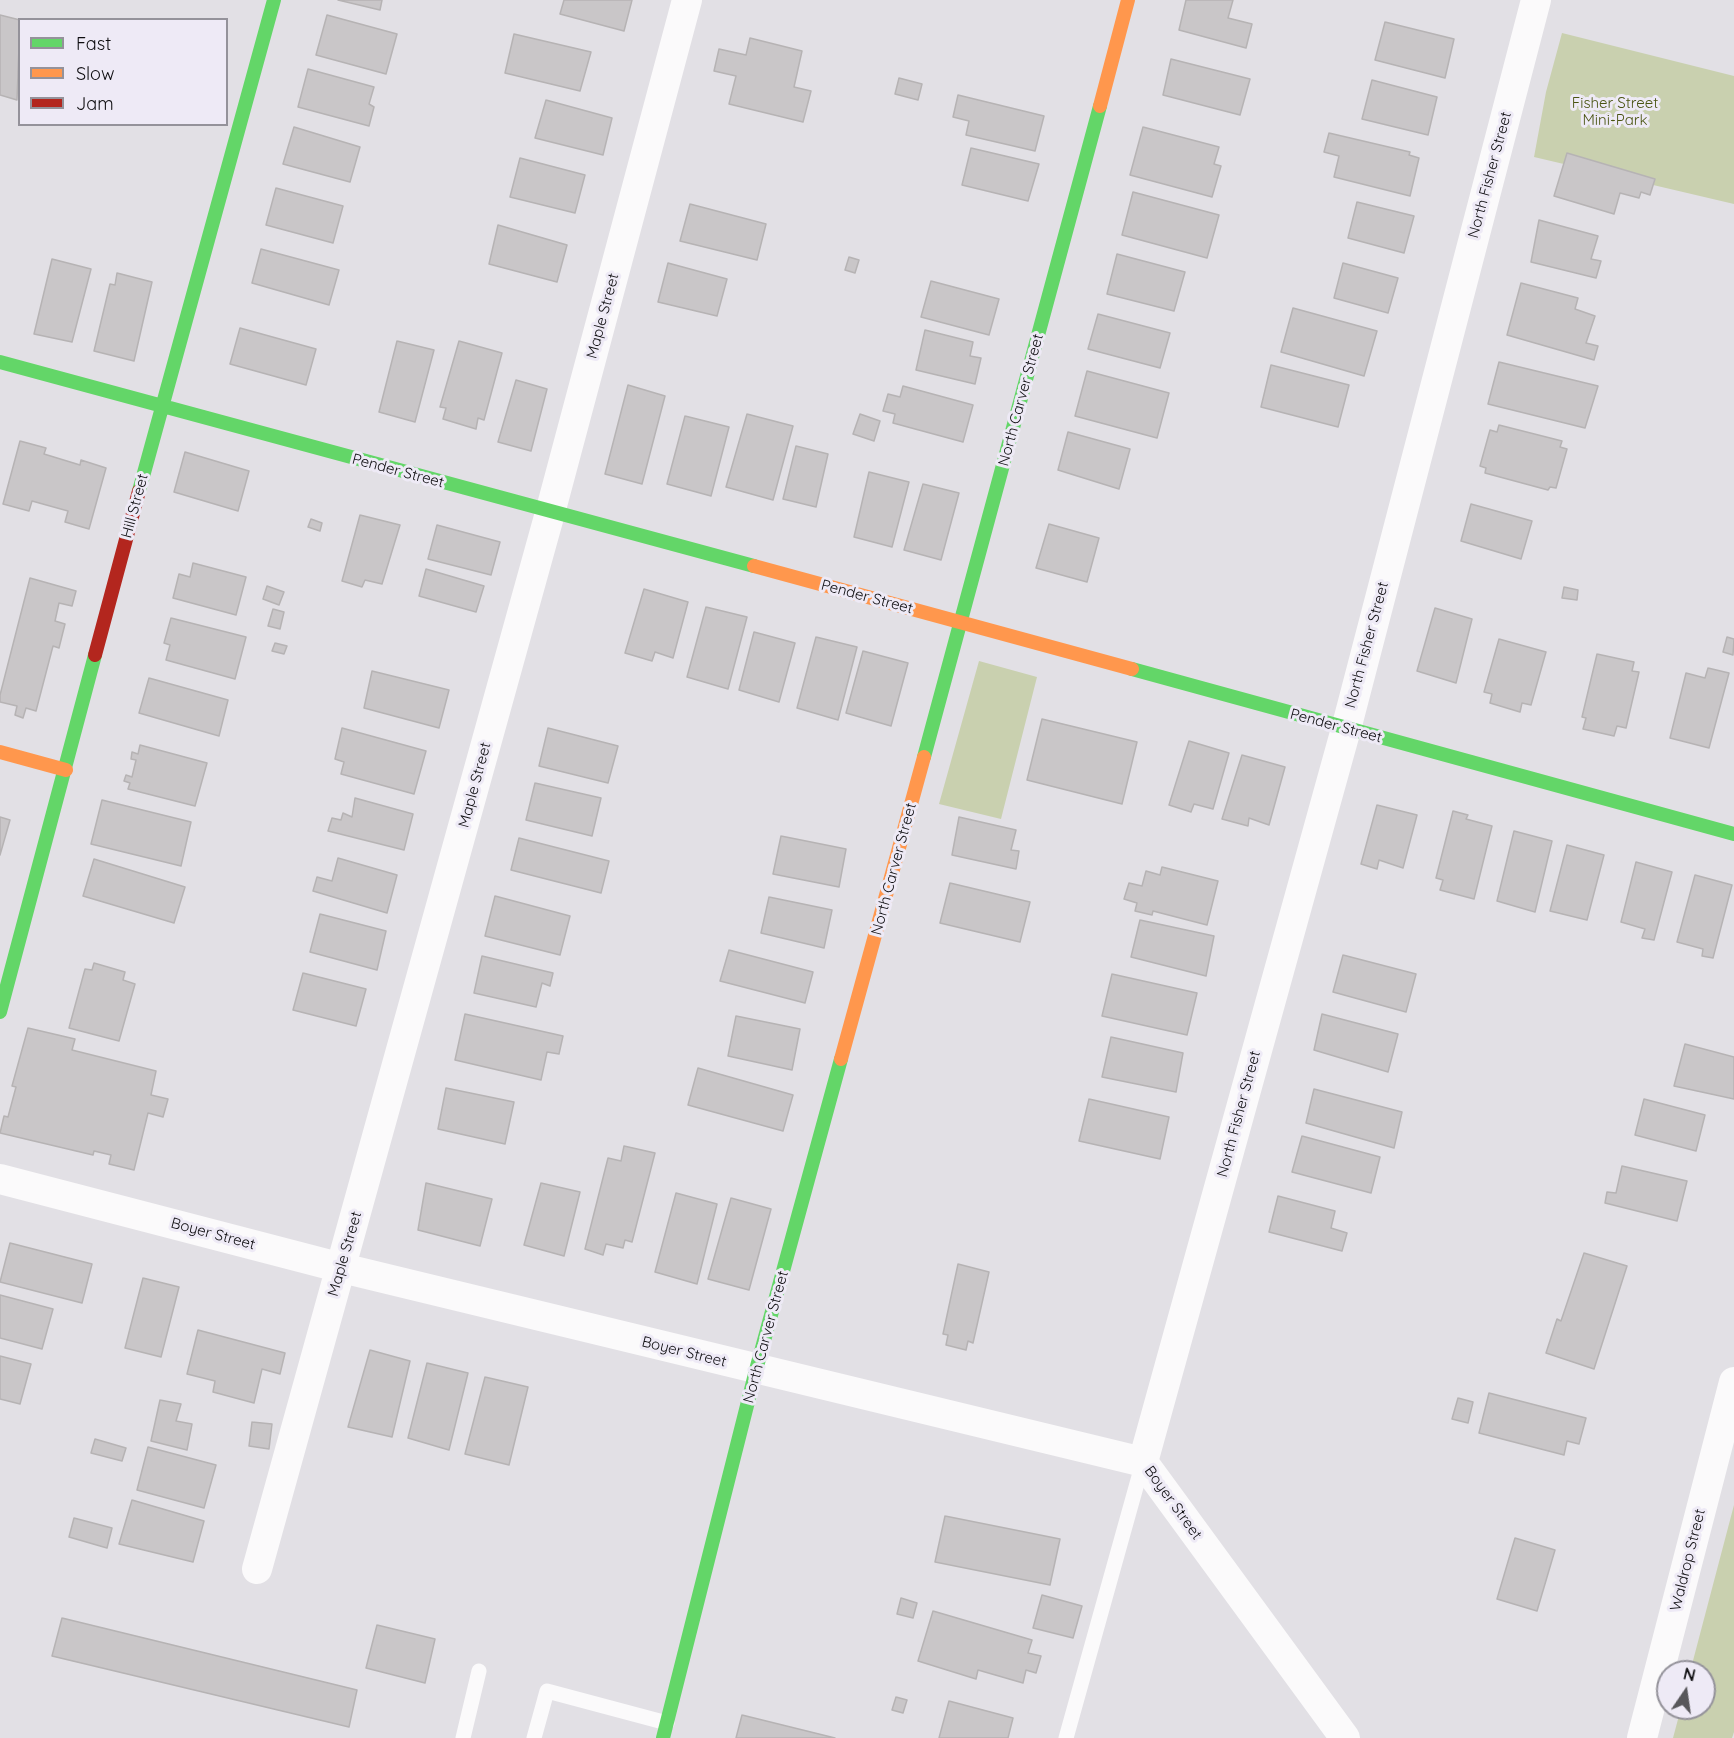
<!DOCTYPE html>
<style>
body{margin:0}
#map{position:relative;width:1734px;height:1738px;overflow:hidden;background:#e2e0e5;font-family:Quicksand,sans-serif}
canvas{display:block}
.legend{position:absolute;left:18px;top:18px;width:210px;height:108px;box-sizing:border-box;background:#eeeaf6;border:2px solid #94929a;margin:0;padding:8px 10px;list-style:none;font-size:18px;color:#0e0d10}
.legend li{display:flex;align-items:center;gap:12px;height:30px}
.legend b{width:30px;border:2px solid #94929a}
.north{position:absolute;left:1656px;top:1660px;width:60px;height:60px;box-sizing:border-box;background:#eeeaf6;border:2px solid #94929a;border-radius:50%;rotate:13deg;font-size:16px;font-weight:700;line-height:24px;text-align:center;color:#0e0d10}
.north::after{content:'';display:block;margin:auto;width:21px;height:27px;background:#58575b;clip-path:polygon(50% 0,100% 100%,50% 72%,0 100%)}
</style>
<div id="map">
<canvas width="1734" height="1738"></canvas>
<ul class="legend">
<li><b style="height:8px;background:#63d668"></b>Fast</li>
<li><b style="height:8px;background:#ff974d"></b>Slow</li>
<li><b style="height:8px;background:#b3261e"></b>Jam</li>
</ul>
<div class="north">N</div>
</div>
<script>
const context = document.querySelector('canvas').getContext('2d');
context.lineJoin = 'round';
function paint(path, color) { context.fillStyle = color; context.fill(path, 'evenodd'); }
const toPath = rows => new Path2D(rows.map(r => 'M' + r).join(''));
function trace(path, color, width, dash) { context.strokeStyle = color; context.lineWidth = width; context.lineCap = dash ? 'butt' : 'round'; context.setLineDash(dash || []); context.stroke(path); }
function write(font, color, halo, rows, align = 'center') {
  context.font = font + ' Quicksand,sans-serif'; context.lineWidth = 6; context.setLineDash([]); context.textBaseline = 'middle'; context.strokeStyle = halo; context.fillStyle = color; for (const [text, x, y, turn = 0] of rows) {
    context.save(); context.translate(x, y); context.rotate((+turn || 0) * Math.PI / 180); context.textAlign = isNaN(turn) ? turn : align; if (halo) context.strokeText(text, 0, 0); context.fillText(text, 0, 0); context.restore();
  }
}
paint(toPath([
 [1562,33,1734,76,1734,204,1534,157,1546,92],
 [979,661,1037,677,1001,819,939,804],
 [1734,1505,1734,1732,1732,1738,1673,1738,1681,1708,1704,1708,1704,1672,1690,1672]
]), '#c9d0af');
const building = toPath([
 [338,0,382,0,380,10,338,0],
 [564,0,632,0,624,31,560,14,564,0],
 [1186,0,1233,0,1228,18,1252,24,1246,48,1179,30,1186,0],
 [0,15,20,20,17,100,0,95,0,15],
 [327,15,397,34,386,74,316,55,327,15],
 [1385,22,1454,39,1445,78,1375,60,1385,22],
 [514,34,591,52,580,91,505,73,514,34],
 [750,38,802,51,794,87,811,91,803,122,729,104,736,76,714,71,719,49,746,55,750,38],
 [1171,59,1250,79,1240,115,1163,95,1171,59],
 [308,69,374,87,369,104,374,107,369,126,298,107,308,69],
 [899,78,922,84,918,100,895,94,899,78],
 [1372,80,1437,97,1428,135,1362,119,1372,80],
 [958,95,1044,116,1035,151,966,135,969,121,953,117,958,95],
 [546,100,612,118,603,155,535,138,546,100],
 [294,127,360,147,350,182,283,164,294,127],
 [1143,127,1219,147,1214,164,1221,166,1212,197,1130,175,1143,127],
 [1329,133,1410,152,1409,155,1419,158,1410,196,1334,177,1339,156,1324,152,1329,133],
 [971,148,1039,164,1028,201,962,185,971,148],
 [1567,153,1655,179,1650,195,1641,192,1639,198,1620,193,1614,214,1554,196,1567,153],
 [520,158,585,175,575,213,510,197,520,158],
 [276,188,343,206,333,243,266,225,276,188],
 [1133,192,1219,215,1207,258,1122,235,1133,192],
 [1357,202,1414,216,1404,253,1348,238,1357,202],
 [690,204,766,224,757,260,680,241,690,204],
 [1539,220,1598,236,1591,259,1601,261,1596,278,1531,262,1539,220],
 [498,225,567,245,557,282,489,264,498,225],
 [261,249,339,270,329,305,252,283,261,249],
 [1117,254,1185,272,1174,311,1107,294,1117,254],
 [849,257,859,260,855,273,845,270,849,257],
 [52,259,91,269,72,342,34,334,52,259],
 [668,263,727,279,717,316,658,302,668,263],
 [1343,263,1398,278,1388,313,1334,298,1343,263],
 [117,273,152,282,134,361,94,351,110,284,115,285,117,273],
 [931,281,999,299,989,335,921,317,931,281],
 [1521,283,1578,298,1575,309,1595,316,1586,343,1598,346,1594,360,1507,335,1521,283],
 [1293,308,1377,331,1364,376,1281,352,1293,308],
 [1098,314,1170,333,1160,368,1088,349,1098,314],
 [240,328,316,349,306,385,230,364,240,328],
 [925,330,973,342,970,356,981,358,975,384,916,370,925,330],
 [397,341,434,350,415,422,379,412,397,341],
 [459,341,502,353,484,420,478,418,476,429,443,419,446,408,440,407,459,341],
 [1499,362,1598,386,1585,428,1488,404,1499,362],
 [1271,365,1349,385,1338,427,1261,407,1271,365],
 [1087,371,1169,393,1157,438,1075,416,1087,371],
 [516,380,547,389,531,451,498,442,516,380],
 [628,385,665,396,642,484,605,474,628,385],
 [903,386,973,405,963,442,893,423,895,414,883,411,888,394,900,397,903,386],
 [747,414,793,426,773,500,726,487,747,414],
 [860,414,880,421,874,441,853,434,860,414],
 [685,416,729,427,711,496,667,484,685,416],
 [1499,425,1562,441,1560,447,1567,449,1556,488,1550,487,1548,490,1485,473,1486,468,1480,466,1490,430,1497,432,1499,425],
 [1068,432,1130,449,1119,489,1058,470,1068,432],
 [20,441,46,448,44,454,80,465,81,460,106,468,89,529,65,522,68,511,32,501,29,511,3,504,20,441],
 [796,446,828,454,816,507,783,499,796,446],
 [185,452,249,471,238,511,174,492,185,452],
 [869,472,909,482,892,547,854,537,869,472],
 [923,484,959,493,941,560,904,550,923,484],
 [1471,504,1532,521,1521,559,1461,541,1471,504],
 [360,515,400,525,382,584,365,580,362,587,342,581,360,515],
 [311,519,322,523,320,531,308,527,311,519],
 [1049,524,1099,538,1087,582,1036,568,1049,524],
 [437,525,500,542,491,575,428,559,437,525],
 [193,563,246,577,236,615,173,598,179,574,190,577,193,563],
 [426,569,484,586,476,612,419,596,426,569],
 [30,578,76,591,72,606,59,603,55,621,65,624,59,648,53,646,36,711,26,708,23,718,15,715,17,706,0,702,0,695,30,578],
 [267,586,284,592,279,605,263,599,267,586],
 [1564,587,1578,590,1577,600,1562,598,1564,587],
 [644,589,688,602,673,658,655,652,652,661,625,653,644,589],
 [706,607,747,617,728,689,687,677,706,607],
 [1435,608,1472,619,1456,683,1417,671,1435,608],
 [273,609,284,612,280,629,268,626,273,609],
 [171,618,246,637,235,679,166,660,170,645,164,643,171,618],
 [754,632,795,643,779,702,739,690,754,632],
 [816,637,857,647,838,720,797,708,816,637],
 [1727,637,1734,639,1733,655,1723,652,1727,637],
 [1499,639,1546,652,1531,705,1522,703,1520,712,1490,703,1492,694,1484,692,1499,639],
 [275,643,287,646,284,654,272,651,275,643],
 [863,651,908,663,891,726,846,713,863,651],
 [1597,654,1634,662,1632,671,1639,672,1626,728,1617,726,1614,736,1583,729,1586,718,1582,717,1597,654],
 [1708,668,1729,673,1709,748,1670,738,1686,673,1705,678,1708,668],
 [372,671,449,690,439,728,364,708,372,671],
 [149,678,228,700,219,736,139,713,149,678],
 [1042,719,1137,742,1122,804,1027,780,1042,719],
 [342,728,426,751,414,794,341,774,344,762,335,759,342,728],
 [548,728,618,746,608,783,539,766,548,728],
 [1189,741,1229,753,1213,809,1194,804,1191,812,1169,805,1189,741],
 [140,745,207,763,195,806,128,789,130,783,124,781,126,775,132,777,136,760,131,759,132,752,138,754,140,745],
 [1242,755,1285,767,1269,825,1249,818,1248,826,1222,819,1242,755],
 [535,783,601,798,592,836,526,820,535,783],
 [355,798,413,814,404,850,328,831,332,818,341,820,343,813,352,817,355,798],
 [102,800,191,822,181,866,91,844,102,800],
 [1377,805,1417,815,1403,868,1379,860,1377,869,1361,864,1377,805],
 [1453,811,1468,815,1466,819,1492,826,1474,899,1440,890,1443,880,1436,878,1453,811],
 [0,817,10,820,0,855,0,817],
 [959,817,1016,830,1011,850,1019,851,1016,869,952,855,959,817],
 [1514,831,1552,841,1535,912,1497,901,1514,831],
 [781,836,846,849,839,887,773,874,781,836],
 [519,838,609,861,601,893,511,870,519,838],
 [1567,845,1604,855,1587,920,1550,911,1567,845],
 [338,858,397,875,387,913,313,891,317,877,332,881,338,858],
 [94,859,185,887,174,923,83,896,94,859],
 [1636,862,1672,872,1654,940,1642,938,1645,929,1621,922,1636,862],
 [1162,867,1218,881,1207,925,1153,911,1152,915,1135,911,1137,903,1124,899,1129,883,1142,886,1146,871,1160,875,1162,867],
 [1695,875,1732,885,1713,958,1702,956,1703,949,1677,942,1695,875],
 [950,883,1030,902,1020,942,940,923,950,883],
 [495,896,570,916,560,955,485,936,495,896],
 [769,897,832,910,824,948,761,933,769,897],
 [320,914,386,931,377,970,310,952,320,914],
 [1140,920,1214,936,1206,976,1131,957,1140,920],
 [729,950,813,972,805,1003,720,981,729,950],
 [1343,955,1416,974,1406,1012,1333,992,1343,955],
 [482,956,553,973,550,986,542,983,536,1007,474,993,482,956],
 [94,963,125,972,123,980,135,984,119,1041,69,1028,85,969,92,970,94,963],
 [303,973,366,989,356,1026,293,1010,303,973],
 [1112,974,1197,993,1187,1035,1102,1016,1112,974],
 [465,1014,563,1036,559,1054,547,1052,541,1080,455,1060,465,1014],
 [1322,1014,1398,1034,1388,1072,1314,1050,1322,1014],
 [736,1016,800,1029,792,1070,728,1056,736,1016],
 [28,1028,75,1039,72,1050,156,1071,151,1095,168,1099,163,1117,148,1113,134,1170,109,1164,111,1155,94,1151,93,1155,0,1133,4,1116,8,1117,16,1087,12,1086,28,1028],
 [1111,1037,1183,1053,1176,1092,1102,1077,1111,1037],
 [1685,1044,1734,1057,1734,1099,1674,1086,1685,1044],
 [698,1068,793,1095,783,1131,688,1105,698,1068],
 [446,1088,514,1102,505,1144,438,1129,446,1088],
 [1314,1089,1402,1112,1394,1148,1306,1123,1314,1089],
 [1089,1099,1169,1117,1160,1159,1079,1141,1089,1099],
 [1644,1099,1705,1115,1696,1151,1635,1135,1644,1099],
 [1302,1136,1380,1157,1371,1193,1292,1172,1302,1136],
 [624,1146,655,1153,632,1242,625,1240,623,1248,606,1244,603,1255,585,1249,608,1158,621,1161,624,1146],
 [1622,1166,1687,1181,1677,1221,1605,1203,1607,1192,1616,1193,1622,1166],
 [426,1183,492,1199,480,1246,418,1230,426,1183],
 [541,1183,580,1192,564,1256,524,1245,541,1183],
 [676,1193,717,1204,697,1284,655,1272,676,1193],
 [1278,1196,1335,1211,1331,1228,1347,1233,1342,1251,1269,1232,1278,1196],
 [731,1198,771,1209,749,1290,708,1279,731,1198],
 [10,1243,92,1264,82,1303,0,1282,10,1243],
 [1584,1253,1627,1266,1594,1369,1546,1353,1557,1319,1561,1321,1584,1253],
 [958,1264,989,1272,973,1343,968,1341,966,1350,946,1345,948,1335,943,1334,958,1264],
 [143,1278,179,1287,161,1357,125,1348,143,1278],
 [0,1295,53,1309,42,1349,0,1338,0,1295],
 [198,1330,285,1353,280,1374,262,1369,254,1403,213,1392,215,1381,187,1374,198,1330],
 [370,1350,410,1361,392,1437,348,1427,370,1350],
 [0,1356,31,1364,20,1404,0,1399,0,1356],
 [427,1363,468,1373,449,1450,408,1438,427,1363],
 [485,1377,528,1387,509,1465,465,1454,485,1377],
 [1489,1393,1586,1418,1579,1444,1567,1441,1564,1455,1479,1433,1489,1393],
 [1458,1398,1473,1402,1468,1423,1452,1419,1458,1398],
 [160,1400,181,1404,176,1421,192,1424,187,1450,151,1441,160,1400],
 [252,1422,272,1424,269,1449,249,1446,252,1422],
 [95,1439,126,1448,122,1461,91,1453,95,1439],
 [148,1447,216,1465,204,1508,137,1490,148,1447],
 [132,1500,204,1521,193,1562,119,1544,132,1500],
 [945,1516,1060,1539,1050,1585,935,1562,945,1516],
 [74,1518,112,1528,107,1548,69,1537,74,1518],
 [1515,1538,1555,1550,1537,1611,1497,1599,1515,1538],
 [1042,1595,1082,1606,1073,1638,1033,1628,1042,1595],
 [901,1598,917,1603,913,1618,897,1614,901,1598],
 [933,1611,1032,1640,1028,1653,1041,1656,1036,1673,1026,1670,1023,1683,978,1670,976,1679,918,1661,933,1611],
 [62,1618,357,1690,349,1727,52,1656,62,1618],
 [377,1625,435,1639,425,1683,366,1668,377,1625],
 [896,1697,907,1700,903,1713,892,1710,896,1697],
 [949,1701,1013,1718,1008,1738,939,1738,949,1701],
 [742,1715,835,1738,736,1738,742,1715]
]);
paint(building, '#c9c6c8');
trace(building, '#b6b3b4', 1.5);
trace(toPath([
 [463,1738,479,1671],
 [534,1738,547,1691,667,1723],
 [1066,1738,1143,1462]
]), '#fbfafb', 15);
trace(toPath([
 [0,1179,342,1268,1143,1462,1345,1738],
 [1143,1462,1346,729,1536,0],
 [257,1569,550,513,687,0],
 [1642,1738,1734,1382]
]), '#fbfafb', 30);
trace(toPath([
 [0,362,754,566],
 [139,491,274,0],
 [1132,669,1734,834],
 [924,757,1100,106],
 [0,1012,95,655],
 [663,1738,756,1370,841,1059]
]), '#63d668', 14);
trace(toPath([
 [1100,106,1128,0],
 [754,566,1132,669],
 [0,752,66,770],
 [841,1059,924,757]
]), '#ff974d', 14);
trace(toPath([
 [95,655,139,491]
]), '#b3261e', 14);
write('15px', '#495411', '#eeeaf6', [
 ["Fisher Street",1615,103],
 ["Mini-Park",1615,120]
]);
write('15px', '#0e0d10', '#eeeaf6', [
 ["North Fisher Street",1490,175,-75],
 ["Maple Street",603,316,-75],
 ["North Carver Street",1021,400,-75],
 ["Pender Street",398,471,15],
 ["Hill Street",135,506,-75],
 ["Pender Street",867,597,15],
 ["North Fisher Street",1367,645,-75],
 ["Pender Street",1336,726,15],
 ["Maple Street",475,785,-75],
 ["North Carver Street",894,869,-75],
 ["North Fisher Street",1239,1114,-75],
 ["Boyer Street",213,1234,15],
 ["Maple Street",345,1254,-74],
 ["North Carver Street",766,1337,-75],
 ["Boyer Street",684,1352,14],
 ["Boyer Street",1173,1503,54],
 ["Waldrop Street",1688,1560,-76]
]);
</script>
